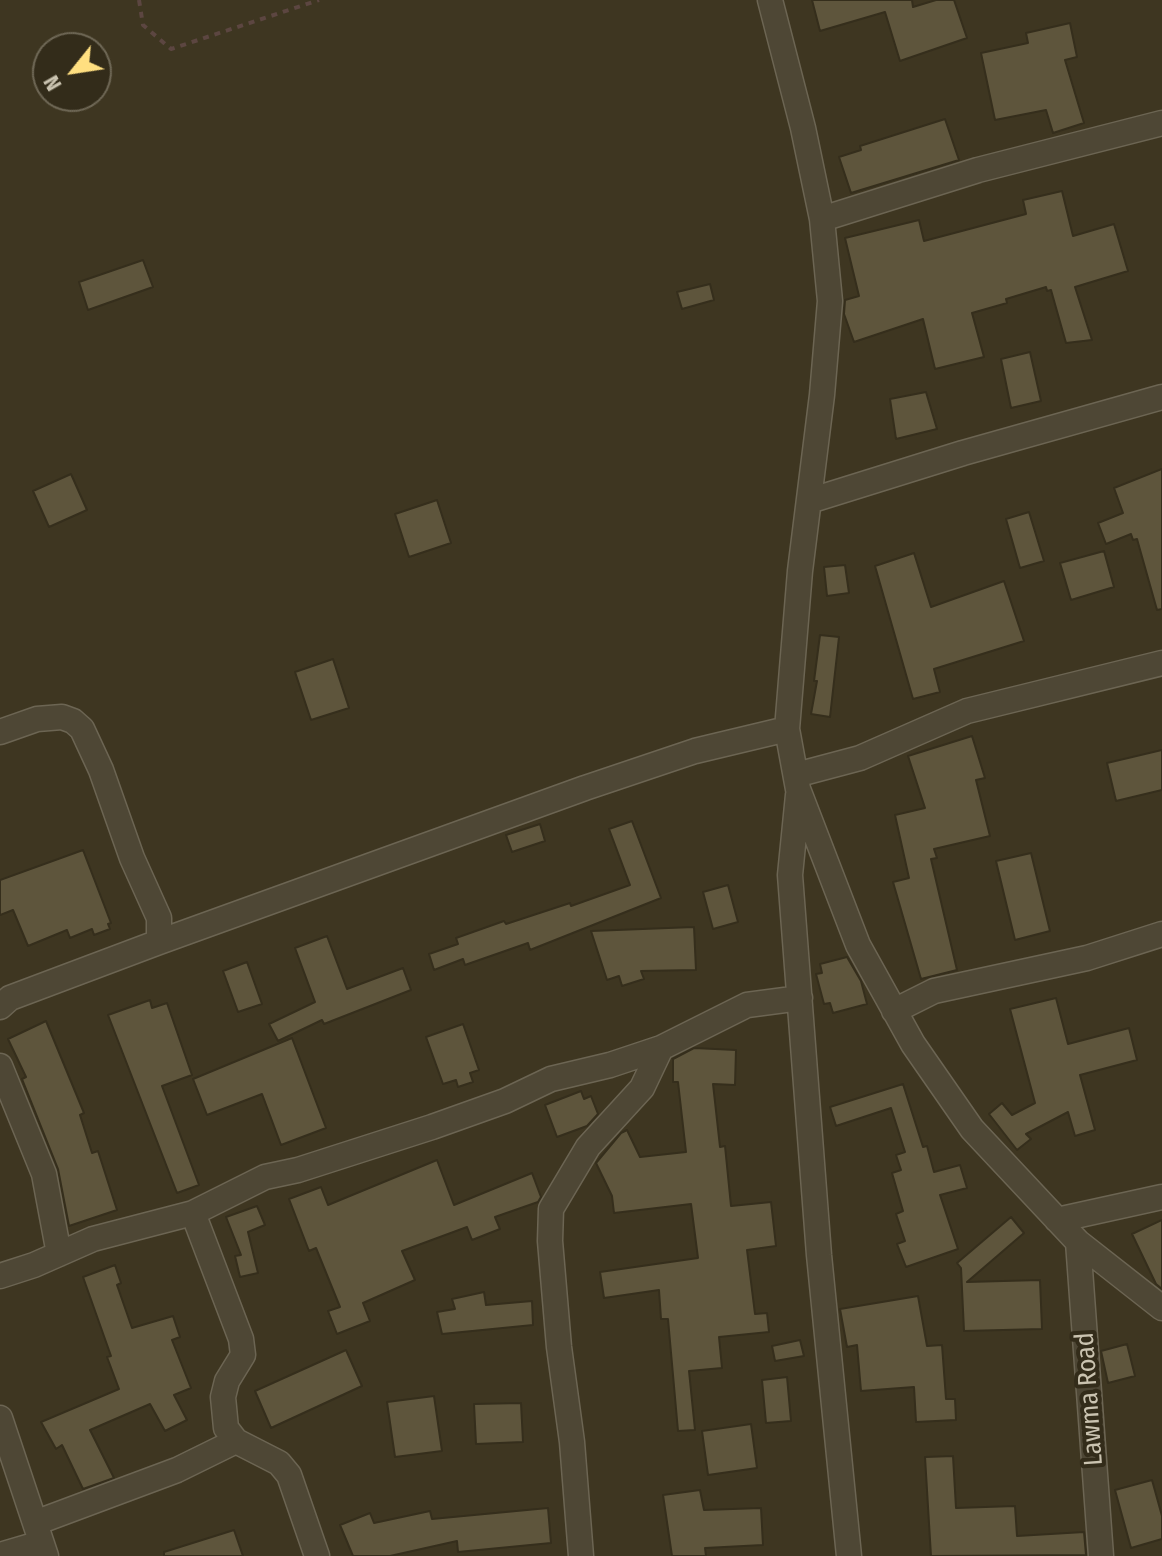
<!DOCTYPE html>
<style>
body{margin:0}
#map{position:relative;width:1162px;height:1556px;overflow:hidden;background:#3e3621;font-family:"Fira Sans Condensed",sans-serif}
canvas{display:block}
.north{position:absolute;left:32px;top:32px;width:80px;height:80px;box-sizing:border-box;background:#332c1a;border:2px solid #6f6856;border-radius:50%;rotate:240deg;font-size:22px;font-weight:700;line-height:32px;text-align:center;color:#cac3b0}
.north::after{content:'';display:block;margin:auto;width:28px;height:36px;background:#ffdf80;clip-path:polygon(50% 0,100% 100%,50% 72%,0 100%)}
</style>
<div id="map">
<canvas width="1162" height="1556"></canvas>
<div class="north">N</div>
</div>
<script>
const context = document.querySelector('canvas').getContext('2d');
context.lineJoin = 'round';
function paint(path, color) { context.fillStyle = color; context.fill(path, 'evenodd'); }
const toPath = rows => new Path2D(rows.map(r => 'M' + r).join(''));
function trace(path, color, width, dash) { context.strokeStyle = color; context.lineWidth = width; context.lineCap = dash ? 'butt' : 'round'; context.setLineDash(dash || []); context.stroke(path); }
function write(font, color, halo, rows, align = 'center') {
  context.font = font + ' "Fira Sans Condensed",sans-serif'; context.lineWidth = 8; context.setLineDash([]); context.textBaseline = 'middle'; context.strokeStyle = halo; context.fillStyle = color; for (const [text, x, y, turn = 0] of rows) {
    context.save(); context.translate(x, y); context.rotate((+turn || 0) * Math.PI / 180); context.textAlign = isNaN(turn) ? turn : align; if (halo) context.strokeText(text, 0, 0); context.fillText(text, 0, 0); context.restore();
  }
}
const building = toPath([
 [812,0,912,0,913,7,936,0,954,0,967,38,900,61,885,12,820,31,812,0],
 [1070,23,1077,57,1065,60,1084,123,1053,133,1046,110,995,120,981,53,1028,43,1026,33,1070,23],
 [945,119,959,160,851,193,839,157,861,150,860,146,945,119],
 [1062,191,1073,236,1114,224,1128,271,1075,287,1092,340,1066,343,1051,290,1047,291,1046,287,1006,299,1007,303,972,313,984,357,935,369,923,319,854,342,844,314,845,300,859,296,845,238,919,220,924,241,1026,214,1023,200,1062,191],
 [143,260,153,287,88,310,79,282,143,260],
 [710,284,714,300,682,309,677,292,710,284],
 [1030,352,1041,401,1011,408,1001,359,1030,352],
 [926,392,937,429,896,439,890,399,926,392],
 [1162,469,1162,609,1157,610,1137,539,1133,540,1131,534,1106,544,1098,523,1123,513,1114,488,1162,469],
 [71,474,87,510,49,527,33,491,71,474],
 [437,500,451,543,409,557,395,514,437,500],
 [1029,512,1044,561,1020,568,1006,519,1029,512],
 [1104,551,1114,587,1071,600,1060,563,1104,551],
 [914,553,931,607,1004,581,1024,641,934,669,940,692,913,699,875,566,914,553],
 [845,565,849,593,827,596,824,567,845,565],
 [820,635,839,637,830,717,811,714,817,681,814,681,820,635],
 [333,659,349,708,311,720,295,672,333,659],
 [972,736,985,778,976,780,990,836,934,849,937,858,931,859,957,970,921,979,893,882,909,878,895,815,925,808,908,756,972,736],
 [1162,750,1162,790,1116,801,1107,763,1162,750],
 [632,821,661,898,530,950,528,943,465,965,463,959,434,970,429,954,458,944,456,938,504,921,506,924,570,903,571,906,630,885,609,829,632,821],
 [540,824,545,841,512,852,506,835,540,824],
 [83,850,111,923,108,924,110,929,94,935,92,929,70,938,67,930,28,946,13,910,0,915,0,880,83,850],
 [1031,853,1050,931,1015,940,996,861,1031,853],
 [728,885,738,922,713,929,703,892,728,885],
 [694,927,696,970,641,971,644,979,622,986,619,976,607,980,591,931,694,927],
 [327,936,347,989,403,968,411,990,324,1024,322,1020,278,1041,269,1024,315,1002,295,948,327,936],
 [847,957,861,981,867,1004,833,1013,830,1003,824,1004,816,974,822,973,820,964,847,957],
 [247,962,262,1004,238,1012,223,971,247,962],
 [1056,998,1068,1044,1129,1028,1137,1060,1080,1075,1095,1130,1075,1136,1068,1112,1026,1134,1031,1139,1017,1150,989,1114,1002,1103,1012,1115,1035,1103,1010,1009,1056,998],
 [150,1000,152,1008,167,1003,192,1075,162,1086,199,1185,177,1193,108,1015,150,1000],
 [46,1021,84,1113,80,1115,92,1153,98,1151,117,1210,69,1226,58,1169,22,1079,26,1077,8,1039,46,1021],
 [463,1024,479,1070,470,1073,473,1082,458,1087,456,1080,443,1084,426,1037,463,1024],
 [292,1038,326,1128,281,1145,262,1094,207,1115,193,1079,292,1038],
 [694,1048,736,1050,735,1085,713,1084,720,1147,725,1146,731,1206,771,1202,776,1246,747,1250,755,1314,767,1313,769,1332,719,1337,722,1368,689,1371,695,1430,678,1431,668,1319,661,1319,659,1290,604,1298,600,1272,698,1258,691,1204,614,1213,612,1196,596,1163,621,1133,627,1130,640,1157,686,1152,678,1082,673,1082,673,1059,694,1048],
 [903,1084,923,1147,927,1146,934,1172,960,1165,967,1188,940,1195,958,1249,906,1267,897,1244,905,1241,896,1214,903,1211,892,1173,901,1170,896,1155,905,1152,891,1108,836,1126,830,1107,903,1084],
 [581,1091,584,1099,591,1096,598,1114,587,1126,557,1137,545,1105,581,1091],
 [437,1160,454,1205,532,1173,541,1197,538,1202,495,1217,500,1229,472,1240,467,1227,402,1251,415,1280,363,1303,370,1321,337,1334,328,1311,340,1307,316,1248,309,1251,289,1199,321,1187,328,1205,437,1160],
 [257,1206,265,1225,248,1232,258,1273,240,1277,235,1256,241,1255,226,1217,257,1206],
 [1011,1217,1024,1233,967,1282,1040,1280,1042,1329,964,1331,961,1268,957,1263,1011,1217],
 [1162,1220,1162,1289,1156,1284,1132,1234,1162,1220],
 [115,1265,121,1283,117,1285,132,1328,173,1316,180,1337,172,1340,191,1388,174,1395,187,1420,165,1431,150,1404,90,1430,114,1478,83,1489,62,1445,56,1449,41,1422,119,1389,107,1357,111,1356,83,1277,115,1265],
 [484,1292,486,1305,532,1301,533,1325,442,1334,437,1312,455,1309,452,1299,484,1292],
 [918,1296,927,1346,942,1345,946,1399,955,1399,956,1420,916,1422,914,1387,861,1391,857,1345,847,1347,840,1309,918,1296],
 [800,1340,804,1356,775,1361,772,1346,800,1340],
 [1127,1344,1135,1376,1108,1383,1101,1351,1127,1344],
 [346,1350,362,1386,271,1428,255,1391,346,1350],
 [787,1377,791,1421,766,1423,762,1380,787,1377],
 [434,1396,442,1451,395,1457,387,1402,434,1396],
 [521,1403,523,1442,476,1444,474,1404,521,1403],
 [751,1424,757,1468,708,1475,702,1431,751,1424],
 [953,1456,956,1508,1015,1506,1017,1536,1084,1532,1086,1555,931,1556,925,1457,953,1456],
 [1152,1480,1162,1516,1162,1539,1131,1548,1115,1490,1152,1480],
 [700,1490,704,1510,761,1508,763,1545,705,1548,706,1556,672,1556,663,1495,700,1490],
 [548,1508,551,1543,458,1552,457,1541,390,1556,353,1556,340,1525,370,1513,374,1523,430,1511,432,1519,548,1508],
 [234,1530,243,1556,164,1556,164,1552,234,1530]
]);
paint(building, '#5e553c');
trace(building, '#352e1c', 2);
const minor = toPath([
 [770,0,803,128,822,219,830,301,822,395,800,571,787,729,798,789,858,945,913,1044,972,1129,1078,1242,1162,1308],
 [822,219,978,170,1162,123],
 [809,501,963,453,1162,397],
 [0,732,37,719,62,717,73,721,82,729,101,770,132,858,159,918,159,942],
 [796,775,860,758,967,711,1162,663],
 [798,795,790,875,819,1255,849,1556],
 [0,1007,10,998,159,942,585,788,695,751,787,729],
 [894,1011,934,991,1087,958,1162,934],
 [0,1066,44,1174,59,1254],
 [193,1213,241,1339,243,1355,227,1381,223,1397,226,1428,236,1441,279,1463,289,1475,317,1556],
 [1057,1220,1162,1197],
 [1078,1242,1101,1556],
 [0,1276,34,1265,93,1239,193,1213,265,1177,298,1170,432,1127,505,1101,551,1079,610,1065,661,1048,747,1005,800,998],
 [0,1418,46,1556],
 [35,1523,177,1470,236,1441],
 [0,1555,41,1543],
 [581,1556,572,1442,559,1347,550,1241,551,1209,588,1147,642,1088,661,1048]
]);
trace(minor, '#6c6553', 27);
trace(toPath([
 [139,0,143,25,171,49,319,0]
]), '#5c4641', 4, [6, 6]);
trace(minor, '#4e4735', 24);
write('26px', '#cac3b0', '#332c1a', [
 ["Lawma Road",1090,1399,-94]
]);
</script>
